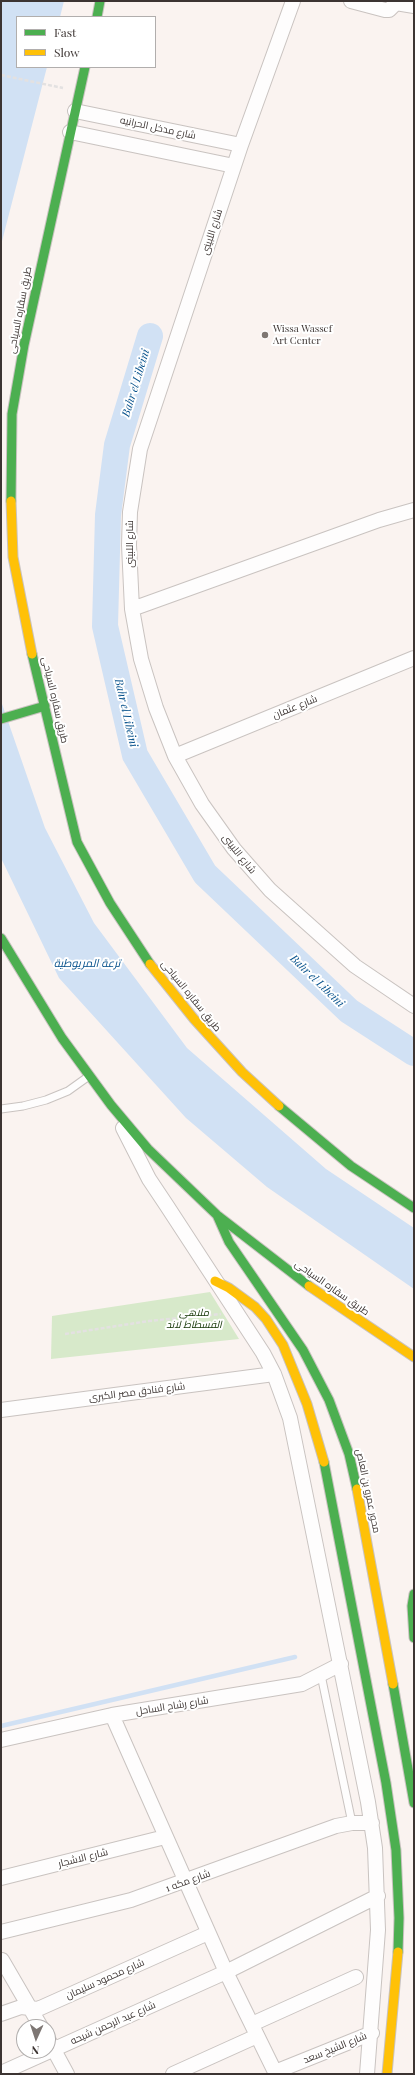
<!DOCTYPE html>
<meta charset="utf-8">
<style>
body{margin:0}
#map{position:relative;width:415px;height:2075px;overflow:hidden;background:#faf3f0;font-family:"Playfair Display",serif}
canvas{display:block}
.frame{position:absolute;inset:0;border:2px solid #3c3432;pointer-events:none}
.legend{position:absolute;left:16px;top:16px;width:140px;height:52px;box-sizing:border-box;background:#fff;border:1px solid #b1aead;margin:0;padding:5px 7px;list-style:none;font-size:12px;color:#3c3432}
.legend li{display:flex;align-items:center;gap:8px;height:20px}
.legend b{width:20px;border:1px solid #b1aead}
.north{position:absolute;left:16px;top:2019px;width:40px;height:40px;box-sizing:border-box;background:#fff;border:1px solid #b1aead;border-radius:50%;rotate:183deg;font-size:11px;font-weight:700;line-height:16px;text-align:center;color:#3c3432}
.north::after{content:'';display:block;margin:auto;width:14px;height:18px;background:#7e7774;clip-path:polygon(50% 0,100% 100%,50% 72%,0 100%)}
</style>
<div id="map">
<canvas width="415" height="2075"></canvas>
<div class="frame"></div>
<ul class="legend">
<li><b style="height:5px;background:#4caf50"></b>Fast</li>
<li><b style="height:5px;background:#ffc107"></b>Slow</li>
</ul>
<div class="north">N</div>
</div>
<script>
const context = document.querySelector('canvas').getContext('2d');
context.lineJoin = 'round';
function paint(path, color) { context.fillStyle = color; context.fill(path, 'evenodd'); }
const toPath = rows => new Path2D(rows.map(r => 'M' + r).join(''));
function trace(path, color, width, dash) { context.strokeStyle = color; context.lineWidth = width; context.lineCap = dash ? 'butt' : 'round'; context.setLineDash(dash || []); context.stroke(path); }
function write(font, color, halo, rows, align = 'center') {
  context.font = font + ' "Playfair Display",Cairo,serif'; context.lineWidth = 4; context.setLineDash([]); context.textBaseline = 'middle'; context.strokeStyle = halo; context.fillStyle = color; for (const [text, x, y, turn = 0] of rows) {
    context.save(); context.translate(x, y); context.rotate((+turn || 0) * Math.PI / 180); context.textAlign = isNaN(turn) ? turn : align; if (halo) context.strokeText(text, 0, 0); context.fillText(text, 0, 0); context.restore();
  }
}
paint(toPath([
 [210,1292,239,1339,51,1359,52,1316]
]), '#d7e9ca');
paint(toPath([
 [1,1,64,1,60,17,17,17,17,67,47,67,1,245],
 [1,701,45,828,94,923,187,1048,326,1169,414,1228,414,1289,267,1187,186,1118,59,978,1,858]
]), '#d1e1f4');
trace(toPath([
 [1,1726,295,1657]
]), '#d1e1f4', 4.5);
trace(toPath([
 [150,336,117,445,108,515,105,626,135,755,205,874,349,1011,414,1053]
]), '#d1e1f4', 26);
const lane = toPath([
 [1,1109,23,1106,46,1100,68,1091,89,1076],
 [321,1675,352,1823]
]);
const street = toPath([
 [293,1,241,145,140,449,130,512,129,545,132,609,141,659,156,708,175,756,202,804,234,849,270,890,355,966,414,1006],
 [351,1,385,10,389,10,396,3,414,6],
 [75,111,241,145],
 [70,132,234,166],
 [132,609,379,520,414,510],
 [175,756,414,658],
 [123,1128,149,1179,167,1206,263,1353,274,1374,290,1418,368,1802,375,1848,378,1930,367,2074],
 [1,1410,274,1374],
 [112,1715,226,1972,276,2074],
 [1,1740,112,1715,302,1684,341,1664],
 [1,1878,165,1837],
 [1,1932,131,1900,336,1826,352,1823,372,1823],
 [2,1960,41,2027],
 [1,2014,21,2007,38,2009,208,1933],
 [252,2024,356,1977],
 [48,2039,67,2074],
 [275,2072,372,2033],
 [1,2073,226,1972,378,1896],
 [173,2074,257,2036]
]);
const fast = toPath([
 [97,17,100,1],
 [11,501,12,414,24,345,85,67],
 [32,654,77,842,110,903,150,964],
 [1,719,45,706],
 [1,938,62,1038,111,1105,148,1149,217,1215,309,1286],
 [279,1106,351,1166,414,1208],
 [217,1215,229,1242,303,1350,329,1400,349,1454,357,1489],
 [324,1462,386,1783,396,1850,399,1918,398,1952],
 [414,1594,412,1606,414,1638],
 [393,1684,414,1803]
]);
const slow = toPath([
 [11,501,13,557,32,654],
 [150,964,194,1019,242,1072,279,1106],
 [215,1281,229,1288,255,1307,266,1319,283,1345,307,1404,324,1462],
 [309,1286,414,1357],
 [357,1489,393,1684],
 [387,2074,398,1952]
]);
trace(lane, '#c9c3c0', 9);
trace(street, '#c9c3c0', 16);
trace(fast, '#c9c3c0', 11);
trace(slow, '#c9c3c0', 11);
trace(toPath([
 [1,75,63,88],
 [65,1334,149,1321,221,1314]
]), '#e3e1e1', 2.5, [4, 2]);
trace(lane, '#fefdfd', 7);
trace(street, '#fefdfd', 14);
trace(fast, '#4caf50', 9);
trace(slow, '#ffc107', 9);
for (const [x, y, r, color] of [
 [265,335,4,"#7e7774"]
]) { const dot = new Path2D(); dot.arc(x, y, r, 0, 2 * Math.PI); context.fillStyle = color; context.fill(dot); trace(dot, '#fff', 1.5); }
write('10px', '#3c3432', '#fff', [
 ["شارع مدخل الحرانيه",158,128,12],
 ["شارع اللبينى",212,232,-72],
 ["طريق سقاره السياحى",20,310,-79],
 ["شارع اللبينى",130,544,-90],
 ["طريق سقاره السياحى",55,700,77],
 ["شارع عثمان",295,707,-22],
 ["شارع اللبينى",239,854,51],
 ["طريق سقاره السياحى",191,996,51],
 ["طريق سقاره السياحى",332,1288,35],
 ["شارع فنادق مصر الكبرى",137,1392,-7],
 ["محور عمرو بن العاص",368,1491,78],
 ["شارع رشاح الساحل",172,1706,-9],
 ["شارع الاشجار",83,1858,-14],
 ["شارع مكه 1",188,1881,-20],
 ["شارع محمود سليمان",105,1979,-24],
 ["شارع عبد الرحمن شيحه",113,2023,-24],
 ["شارع الشيخ سعد",335,2048,-22]
]);
write('10px', '#3c3432', '#fff', [
 ["Wissa Wassef",273,329],
 ["Art Center",273,341]
], 'left');
write('italic 10px', '#103200', '#fff', [
 ["ملاهي",194,1313],
 ["الفسطاط لاند",194,1325]
]);
write('italic 11px', '#034f8a', '#fff', [
 ["Bahr el Libeini",136,383,-73],
 ["Bahr el Libeini",126,713,77],
 ["ترعة المريوطية",87,964],
 ["Bahr el Libeini",317,981,44]
]);
</script>
